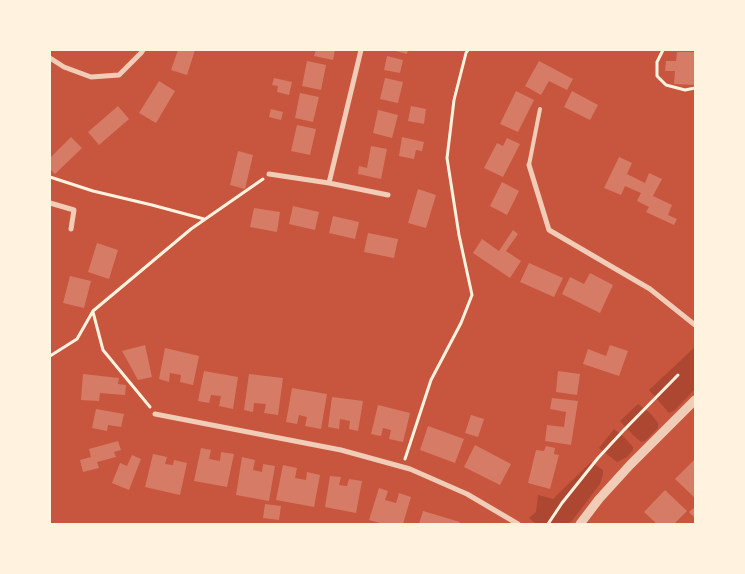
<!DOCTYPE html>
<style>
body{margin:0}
#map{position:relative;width:745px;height:574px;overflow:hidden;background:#c8553d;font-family:"Varela Round",sans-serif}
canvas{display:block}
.frame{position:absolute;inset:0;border:51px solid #fff3e0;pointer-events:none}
</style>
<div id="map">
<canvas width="745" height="574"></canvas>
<div class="frame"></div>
</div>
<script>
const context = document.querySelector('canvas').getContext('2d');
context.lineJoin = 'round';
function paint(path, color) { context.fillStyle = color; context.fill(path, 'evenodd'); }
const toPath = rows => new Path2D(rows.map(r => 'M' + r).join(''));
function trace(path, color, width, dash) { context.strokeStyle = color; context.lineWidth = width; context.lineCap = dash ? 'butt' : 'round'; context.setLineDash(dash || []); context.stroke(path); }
paint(toPath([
 [695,347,695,389,675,410,669,413,649,390],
 [638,404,650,413,658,423,658,428,645,441,641,442,633,435,620,421],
 [614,429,624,437,633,447,633,450,627,457,617,462,599,448],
 [591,462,603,470,603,475,600,484,572,521,567,524,536,524,529,518,536,512,538,495,553,499]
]), '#ae4732');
paint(toPath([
 [178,50,195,50,187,75,171,70],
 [316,50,335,50,333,60,314,56],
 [392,50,408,50,407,54],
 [677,52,695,52,695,85,674,84,675,71,665,71,666,61,676,61],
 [387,56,403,60,400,73,384,70],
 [307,61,326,65,321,90,302,86],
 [539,61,573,79,567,90,549,81,541,95,525,86],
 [274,78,292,82,289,95,277,92,278,86,272,85],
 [385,78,403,82,398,103,380,99],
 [159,81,175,91,156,123,139,113],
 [516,91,534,100,518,132,500,124],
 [572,91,598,105,590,120,564,107],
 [300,93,319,97,313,122,295,118],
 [118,106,129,119,99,145,88,132],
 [411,106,426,109,424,124,408,121],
 [271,109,283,112,281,120,269,117],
 [378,110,398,115,392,138,373,133],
 [297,125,316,129,310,155,291,151],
 [71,137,82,148,55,174,50,169,50,158],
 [402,137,424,142,422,151,416,150,414,159,399,156],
 [507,138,520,144,503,177,484,168,497,143,503,146],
 [371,146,387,149,381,179,358,174,359,166,367,168],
 [238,151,253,155,245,189,230,185],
 [619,157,632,163,627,174,645,183,649,173,662,179,653,196,672,205,668,215,677,219,674,225,646,212,649,207,637,201,641,193,625,186,621,195,604,188],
 [502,182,519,191,507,215,490,206],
 [418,189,436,195,426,228,408,223],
 [293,206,319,212,315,230,289,224],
 [254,208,280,212,277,232,250,227],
 [333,216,359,222,355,239,329,233],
 [513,230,518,234,506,251,521,261,510,278,473,253,482,239,499,251],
 [368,233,398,239,394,258,364,252],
 [97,243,118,250,109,279,88,272],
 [529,263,563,278,554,297,520,282],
 [590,273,613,285,600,313,562,294,570,277,584,284],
 [70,276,91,281,84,308,63,303],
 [145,345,152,377,138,380,122,351],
 [610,345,628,351,619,376,583,364,588,349,606,356],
 [165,348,199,356,193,385,180,382,181,375,170,373,169,382,159,379],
 [204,371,238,377,233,409,219,406,221,396,211,395,209,403,198,401],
 [558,371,580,374,577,395,556,392],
 [83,374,119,378,118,384,126,385,125,395,100,393,99,401,81,400],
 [249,374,283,378,278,415,264,413,266,404,254,403,253,412,244,410],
 [292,388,327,394,321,429,305,426,307,417,299,415,297,424,286,422],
 [332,397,363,401,358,431,349,429,350,421,340,419,339,429,328,427],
 [552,398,578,401,571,445,545,441,547,425,564,427,566,412,550,409],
 [378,405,410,413,403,442,389,439,391,430,383,428,381,436,371,434],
 [96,409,124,414,121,427,108,425,107,431,92,428],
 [471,415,484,419,478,437,465,433],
 [428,426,464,439,455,463,420,450],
 [118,441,121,450,114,452,116,457,97,462,99,468,83,472,80,460,91,457,89,449],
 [475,445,511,464,500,485,464,467],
 [546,446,555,448,554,454,559,455,550,489,528,483,536,450,544,451],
 [201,448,211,450,209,459,220,461,221,452,234,454,227,487,194,481],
 [153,454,167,457,165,464,173,465,174,460,187,463,180,495,145,487],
 [132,455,141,459,129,490,112,483,120,463,127,466],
 [242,457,255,460,253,470,262,472,263,464,275,466,269,501,236,495],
 [695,459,695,498,675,479],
 [283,465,297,468,295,478,306,480,307,472,320,475,314,507,276,500],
 [330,476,341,477,339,485,347,486,349,479,362,481,356,513,325,507],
 [379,488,388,491,385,500,396,503,399,493,411,497,403,524,383,524,369,520],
 [665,490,687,511,674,524,657,524,644,512],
 [265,504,281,506,279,520,263,518],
 [695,507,695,518,689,512],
 [423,511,460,522,459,524,419,524]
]), '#d67c66');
trace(toPath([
 [663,50,657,62,657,76,666,85,685,90,695,88],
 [50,177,93,191,152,205,204,219],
 [93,312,103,350,150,407],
 [50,356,77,339,93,311,191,229,263,179],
 [405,459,431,380,461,323,472,295,459,235,447,158,454,100,466,53,468,50],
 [548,524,562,503,598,458,623,431,678,375]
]), '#fff3e0', 3);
trace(toPath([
 [529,165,540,109]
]), '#f1ccb7', 4);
trace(toPath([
 [50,58,64,67,91,77,119,75,141,53,143,50],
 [529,165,549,230,650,289,695,325],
 [269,174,329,183,388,195],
 [329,183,361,50],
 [50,203,74,210,71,229],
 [155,414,341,450,410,469,467,494,518,524]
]), '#f1ccb7', 5);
trace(toPath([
 [580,524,599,499,630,465,695,400]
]), '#f1ccb7', 9);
</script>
